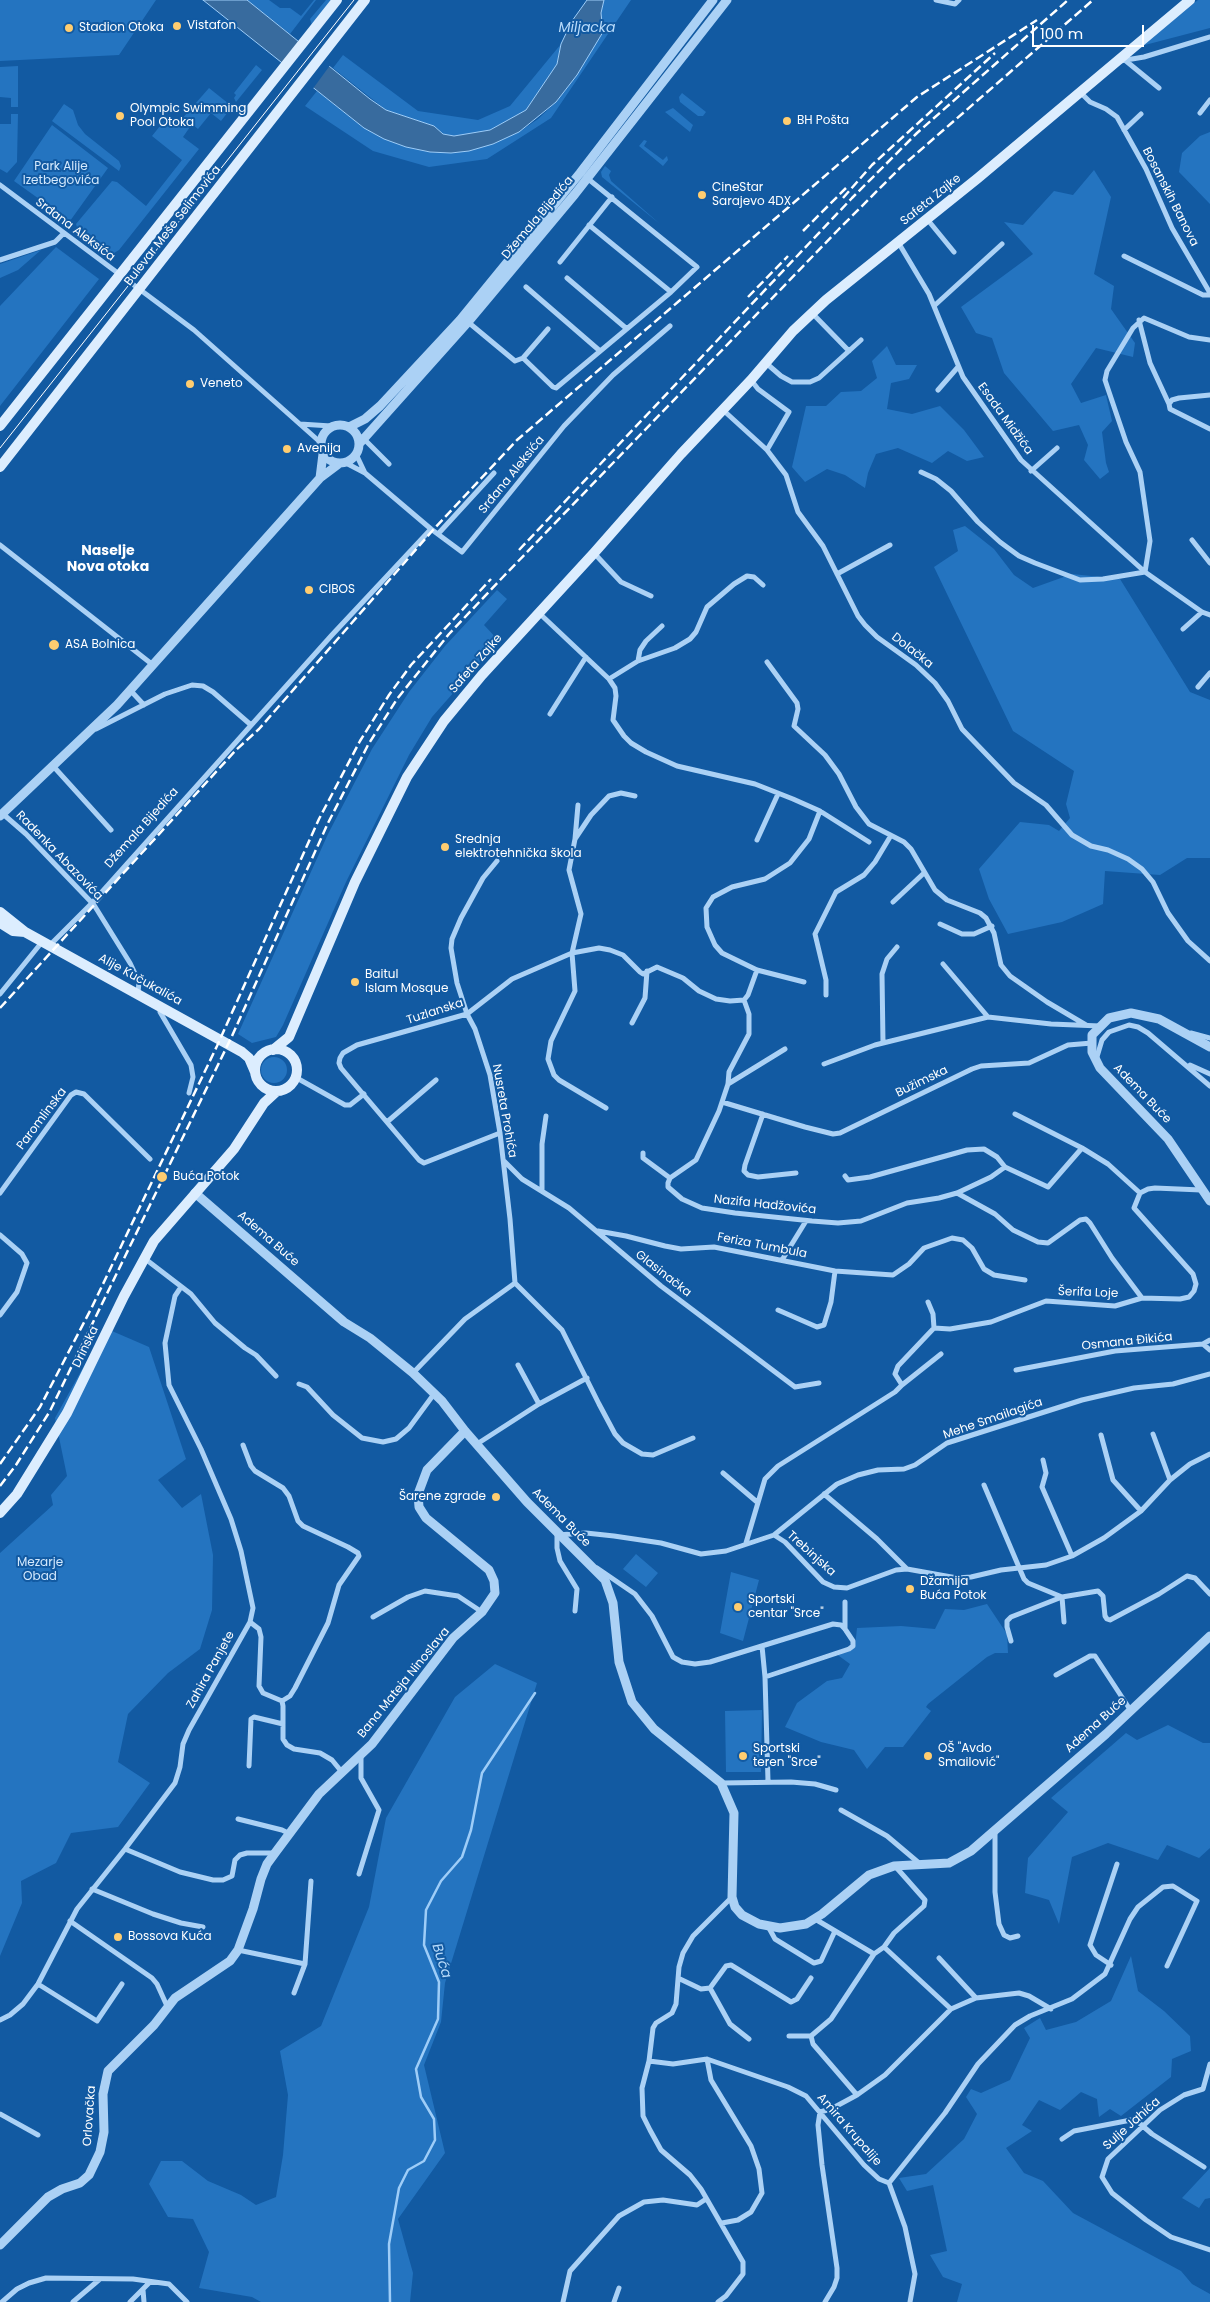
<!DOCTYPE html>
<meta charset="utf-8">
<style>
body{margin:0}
#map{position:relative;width:1210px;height:2302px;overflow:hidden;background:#125aa2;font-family:Poppins,sans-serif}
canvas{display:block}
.scale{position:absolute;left:1032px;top:25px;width:112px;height:22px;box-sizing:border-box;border:2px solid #fff;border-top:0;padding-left:6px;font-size:15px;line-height:18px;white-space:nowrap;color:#fff;-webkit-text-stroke:4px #125aa2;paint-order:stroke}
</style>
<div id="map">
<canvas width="1210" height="2302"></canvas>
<div class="scale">100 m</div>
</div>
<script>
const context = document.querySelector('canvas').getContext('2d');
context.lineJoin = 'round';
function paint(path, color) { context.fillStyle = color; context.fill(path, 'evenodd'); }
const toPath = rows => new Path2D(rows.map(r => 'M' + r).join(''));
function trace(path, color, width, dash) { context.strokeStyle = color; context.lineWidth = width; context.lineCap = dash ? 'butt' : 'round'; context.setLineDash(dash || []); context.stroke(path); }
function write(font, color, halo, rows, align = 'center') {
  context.font = font + ' Poppins,sans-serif'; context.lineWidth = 4; context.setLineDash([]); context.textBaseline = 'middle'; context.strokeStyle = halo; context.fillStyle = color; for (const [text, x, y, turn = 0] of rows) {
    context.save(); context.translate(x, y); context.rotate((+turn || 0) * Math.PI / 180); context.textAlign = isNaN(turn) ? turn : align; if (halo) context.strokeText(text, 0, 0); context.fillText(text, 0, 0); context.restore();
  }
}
paint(toPath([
 [0,0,156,0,119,55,0,61],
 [247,0,269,0,280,8,290,8,301,16,314,0,316,0,290,34],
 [326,0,331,0,312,25,310,19],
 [604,0,631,0,551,118,487,159,429,167,373,151,305,106,317,91,364,128,384,139,406,147,430,152,451,153,493,144,519,132,538,119,556,102,570,84,603,32,601,13],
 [1198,0,1210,0,1210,28,1141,46],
 [561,44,557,64,526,110,490,130,454,136,443,134,434,126,386,110,333,68,343,55,418,111,478,120,510,106],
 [256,65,262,70,236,102,234,98,236,95,234,93],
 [18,66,18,107,11,107,11,98,0,97,0,67],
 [209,88,229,104,231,108,221,121,211,113,198,129,192,124,183,137,199,149,119,250,114,253,103,252,79,234,76,224,112,181,117,182,146,206,182,160,152,136,168,116,176,122,181,120],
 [682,93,706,112,703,116,698,116,680,102,679,97],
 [64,104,73,110,78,125,85,134,119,161,121,166,119,171,52,121],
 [673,108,693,125,690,132,665,112],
 [11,114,18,114,17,162,7,173,0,169,0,124,11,124],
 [52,125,108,168,70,221,14,181],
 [1210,132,1210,204,1179,172,1182,153,1200,136],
 [644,140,647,141,644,146,663,160,667,156,668,160,663,166,639,146],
 [605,166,611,171,609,175,611,181,660,224,602,177,601,172],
 [1094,170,1111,197,1094,274,1114,286,1111,309,1135,343,1133,357,1096,348,1071,384,1081,403,1106,395,1112,421,1102,432,1106,463,1109,472,1100,479,1084,460,1088,445,1079,425,1053,431,1004,373,992,338,976,333,961,307,1033,254,1004,222,1023,225,1054,191,1073,195],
 [56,247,99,279,0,406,0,306],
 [41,250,18,270,0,278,0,264],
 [887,346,896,365,917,365,909,379,891,383,887,409,912,414,940,406,964,430,984,457,967,461,948,451,932,463,898,448,876,454,868,473,865,488,845,475,827,469,805,482,792,467,806,406,826,406,841,392,861,391,877,378,872,361],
 [965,526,994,549,1014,575,1033,588,1072,574,1120,579,1190,692,1210,700,1210,858,1187,858,1160,875,1105,871,1103,904,1062,922,1008,934,989,899,979,869,1020,822,1049,825,1059,831,1070,818,1066,804,1074,771,1013,731,934,567,958,551,953,530],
 [497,590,507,599,484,625,499,641,432,717,409,755,346,882,283,1025,276,1037,252,1043,238,1034,328,834,372,749,409,692,445,646],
 '261 1070a13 13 0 1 1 26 0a13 13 0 1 1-26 0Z',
 [105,1328,149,1347,186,1459,158,1480,182,1508,201,1494,213,1555,212,1610,200,1649,168,1673,128,1714,118,1762,150,1783,118,1827,71,1833,56,1863,21,1881,22,1903,0,1956,0,1553,53,1505,51,1495,67,1476,55,1418],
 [636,1554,658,1573,646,1587,623,1569],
 [731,1572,759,1580,743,1641,720,1633],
 [987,1604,1007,1634,1008,1653,995,1653,987,1657,928,1704,926,1707,931,1711,903,1747,885,1747,867,1769,854,1750,821,1742,785,1727,797,1703,827,1681,842,1678,850,1664,835,1653,855,1647,857,1628,901,1626,935,1629,945,1609,964,1610],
 [495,1664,537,1683,445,1983,441,2022,424,2065,445,2153,398,2219,413,2273,410,2302,261,2302,252,2297,199,2288,209,2252,193,2219,168,2217,149,2184,161,2161,182,2161,208,2181,241,2195,256,2205,276,2197,283,2155,288,2095,280,2051,321,2026,369,1907,386,1818,455,1697],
 [762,1710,761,1772,726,1772,725,1711],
 [1168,1725,1203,1743,1210,1743,1210,1848,1199,1858,1167,1845,1158,1860,1108,1843,1072,1857,1059,1924,1049,1900,1025,1893,1028,1858,1068,1812,1051,1798,1126,1733,1137,1740],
 [1131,1956,1138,1991,1164,2011,1190,2036,1191,2051,1172,2059,1171,2077,1121,2116,1110,2109,1099,2117,1097,2099,1081,2092,1060,2110,1039,2100,1022,2125,1032,2131,1006,2148,1024,2173,1043,2181,1073,2213,1181,2271,1192,2284,1210,2294,1210,2302,957,2302,962,2284,943,2277,930,2255,947,2251,933,2185,907,2191,899,2178,926,2174,964,2139,977,2114,966,2097,971,2089,981,2093,1010,2080,1030,2038,1024,2028,1040,2018,1046,2030,1076,2022,1111,2001],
 [1210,2168,1210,2198,1205,2199,1199,2208,1182,2198]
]), '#2474c0');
const water = toPath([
 [203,0,247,0,370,99,386,110,434,126,443,134,454,136,490,130,526,110,557,64,561,44,572,21,587,0,604,0,601,13,603,32,577,75,556,102,519,132,493,144,469,151,451,153,430,152,406,147,384,139,364,128,203,0]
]);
paint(water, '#386b9e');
trace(water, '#9ecdf8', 1);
paint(toPath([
 [300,39,331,64,312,90,280,65]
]), '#125aa2');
trace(toPath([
 [390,2302,389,2244,399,2188,408,2170,424,2161,435,2140,434,2119,421,2097,416,2069,438,2019,439,1982,424,1945,426,1910,441,1881,462,1857,471,1830,482,1773,535,1693]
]), '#9ecdf8', 2.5);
trace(toPath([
 [936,0,955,4,959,0],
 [1120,61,1144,57,1210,37],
 [1126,61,1159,88],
 [1080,92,1090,102,1106,109,1117,117,1146,169,1172,228,1210,293],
 [1200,113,1210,100],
 [1124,130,1141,114],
 [0,185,194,330,320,442],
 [927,219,954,252],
 [589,225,671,292],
 [898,242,929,294,963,377,1021,460,1145,572,1202,612,1210,615],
 [1124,256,1203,295,1210,295],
 [0,260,55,242,63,234],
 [560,262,612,197],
 [567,278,627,329],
 [526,287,600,351],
 [934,306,1002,244],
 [812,313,849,351],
 [1139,320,1150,363,1169,404],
 [468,322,515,361,523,358,548,329],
 [523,358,553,387,556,388,671,292,697,267,587,178],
 [766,363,781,376,792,382,810,382,819,378,861,340],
 [751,380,758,389,789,412,767,450],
 [938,390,958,367],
 [1210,395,1179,398,1172,400,1169,404,1170,409,1210,429],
 [723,410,767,450,786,475,798,512,823,546,858,616,865,625,877,637,916,665,935,683,948,701,962,729,1014,783,1046,805,1072,835,1091,846,1108,850,1128,859,1142,869,1153,882,1168,913,1188,941,1210,961],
 [300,424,331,426],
 [364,439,389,464],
 [356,454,365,473],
 [344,462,365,473,431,529,462,552,564,426,613,375,670,326],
 [1031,471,1057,448],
 [921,472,936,479,951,491,978,522,1000,542,1019,556,1035,563,1080,580,1103,579,1145,572],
 [438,534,494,473],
 [1192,540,1210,563],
 [0,545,153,665],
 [594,553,621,582,651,596],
 [1145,572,1150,541,1140,472,1126,442,1108,389,1105,380,1107,371,1133,328,1144,318,1189,337,1210,340],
 [837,574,890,545],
 [538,612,609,679,615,688,616,696,613,720,624,736,631,743,646,752,677,766,755,784,793,799,820,811,869,842],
 [1183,629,1202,612],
 [638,661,640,650,646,641,662,626],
 [767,662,797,703,798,709,794,726,825,755,839,774,856,807,869,824,904,842,911,849,935,890,947,900,980,913,986,918,994,933,1001,965,1010,976,1047,1002,1086,1025],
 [609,679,638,661,675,648,690,639,696,632,707,607,734,584,747,576,754,577,763,585],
 [1198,687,1210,673],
 [131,691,144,705],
 [550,714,586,657],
 [96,729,165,694,192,685,203,686,213,692,251,725],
 [54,767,111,830],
 [3,814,26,834,94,905,130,963,139,982,138,993],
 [575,839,578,805],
 [757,840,778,794],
 [497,861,483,878,461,918,452,939,451,948,457,983,467,1014,475,1029,490,1075,500,1133,510,1219,515,1283,562,1330,599,1404,615,1434,623,1443,642,1454,653,1455,693,1438],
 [893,902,924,873],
 [940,924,962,934,974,934,992,926],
 [50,945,92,903,331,636,431,529],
 [943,964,988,1017],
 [804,982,757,970,722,953,715,945,707,927,706,908,713,897,732,887,765,879,790,863,809,839,820,811],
 [0,994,42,942],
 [826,995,826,980,815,934,836,892,864,875,875,862,890,837],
 [744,1000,749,1014,749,1034,729,1072,728,1084,719,1111,696,1160,670,1178,668,1183,668,1187,682,1199,702,1208,735,1213,812,1221,838,1223,861,1221,907,1203,939,1198,957,1193,991,1177,1005,1167],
 [161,1006,160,1012,191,1065,193,1077,189,1093],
 [632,1023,645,998,647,971],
 [1191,1033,1210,1038],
 [883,1043,882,974,887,959,897,947],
 [1096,1060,1102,1040,1109,1032,1129,1025,1138,1027,1148,1033,1210,1086],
 [824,1064,875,1045,988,1017,1051,1024,1100,1026],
 [1190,1065,1210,1074],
 [295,1077,345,1105,350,1105,364,1094],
 [728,1084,785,1049],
 [722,1102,805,1127,833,1134,840,1133,972,1069,981,1066,1029,1063,1068,1045,1092,1043],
 [606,1108,559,1080,554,1075,548,1059,551,1041,575,991,572,953,581,914,569,870,575,839,591,815,609,796,621,793,635,796],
 [763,1114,745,1165,744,1171,748,1175,758,1177,796,1173],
 [387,1122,436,1080],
 [500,1133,424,1163,419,1160,341,1068,339,1063,340,1058,343,1053,357,1045,467,1014,512,979,572,953,599,948,610,950,623,955,640,972,643,974,657,967,683,978,699,991,716,999,730,1001,744,1000,748,995,757,970],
 [643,1153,643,1158,670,1178],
 [504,1161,522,1179,569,1208,661,1286,795,1387,819,1383],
 [845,1176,848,1180,870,1177,967,1150,984,1149,997,1157,1005,1167,1048,1187,1082,1148],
 [542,1190,542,1144,546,1116],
 [0,1193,71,1095,76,1092,84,1094,150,1159],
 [957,1193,995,1214,1013,1230,1038,1242,1048,1243,1080,1220,1086,1219,1090,1223,1112,1258,1142,1298],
 [1140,1193,1148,1189,1155,1188,1201,1190],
 [598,1231,626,1236,665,1246,681,1249,714,1247,835,1271,893,1275,909,1264,924,1248,952,1238,963,1240,972,1248,984,1269,994,1275,1025,1280],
 [0,1235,22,1254,27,1263,17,1292,0,1315],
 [144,1258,191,1294,215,1323,245,1348,256,1355,276,1376],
 [782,1260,806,1221],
 [928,1302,933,1314,934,1328],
 [778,1310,817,1327,824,1325,831,1302,835,1271],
 [1203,1344,1210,1350],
 [518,1365,539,1404],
 [1016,1370,1115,1351,1203,1344,1210,1340],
 [413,1373,465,1319,515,1283],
 [299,1384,307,1387,333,1415,362,1438,383,1442,396,1439,409,1428,434,1394],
 [902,1385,941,1354],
 [1153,1434,1170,1480],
 [1101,1435,1113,1480,1141,1511],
 [477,1444,539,1404,587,1378],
 [243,1445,251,1466,255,1471,283,1488,289,1496,298,1521,303,1526,348,1547,358,1553,359,1556,339,1585,328,1623,295,1688,290,1696,282,1701],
 [1043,1460,1046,1473,1042,1487,1072,1556],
 [723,1473,757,1502],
 [984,1485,1024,1579,1028,1583,1062,1597],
 [824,1494,877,1539,907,1569],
 [774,1535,837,1484,858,1475,878,1470,904,1469,915,1465,947,1443,1082,1400,1134,1388,1173,1384,1210,1374],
 [746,1543,765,1479,778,1466,895,1392,902,1385,895,1374,898,1366,934,1328,950,1329,991,1322,1046,1301,1115,1306,1142,1298,1180,1299,1189,1297,1194,1291,1196,1284,1193,1274,1134,1208,1140,1193,1108,1164,1082,1148,1015,1114],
 [597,1568,635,1594,652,1616,673,1657,682,1662,695,1664,710,1662,833,1624,841,1625,845,1629,853,1641,853,1646,849,1649,765,1677],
 [1062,1597,1064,1622],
 [845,1602,845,1629],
 [575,1611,577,1589,560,1561,557,1548,557,1535,586,1533,614,1536,661,1543,701,1554,726,1551,774,1535,785,1542,823,1582,834,1587,847,1588,896,1570,907,1569,957,1578,971,1577,1001,1570,1046,1565,1072,1556,1104,1538,1141,1511,1170,1480,1190,1464,1210,1454],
 [373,1617,408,1597,425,1591,458,1596,482,1612],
 [250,1622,259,1629,261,1637,259,1686,263,1693,282,1701,283,1706,283,1739,287,1745,294,1749,320,1753,332,1760,341,1771],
 [1011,1641,1007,1627,1007,1621,1011,1617,1062,1597,1098,1591,1103,1596,1105,1616,1107,1619,1110,1620,1159,1594,1187,1576,1195,1578,1210,1594],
 [762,1646,765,1677,768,1781],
 [1056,1675,1090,1656,1095,1656,1131,1711],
 [249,1766,251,1719,254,1717,283,1724],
 [721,1783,791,1782,815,1784,836,1790],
 [841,1810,887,1836,919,1863],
 [238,1819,282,1830,290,1834],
 [995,1831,995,1892,999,1924,1004,1935,1010,1938,1018,1936],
 [125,1849,180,1872,213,1880,223,1880,232,1876,235,1860,240,1855,247,1853,275,1853],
 [359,1874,379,1810,361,1778,361,1754],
 [92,1889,153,1914,181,1923,203,1927],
 [815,1919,874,1954],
 [70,1921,152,1978,157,1984,167,2006],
 [769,1928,775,1939,814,1963,821,1961,835,1931],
 [884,1947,951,2009],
 [238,1950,305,1964,311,1881],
 [939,1958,976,1998],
 [1111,1965,1096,1955,1090,1945,1117,1864],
 [680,1979,701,1989,710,1988,726,1966,731,1965,791,2002,797,1999,811,1978],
 [38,1984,97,2021,122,1984],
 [710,1988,730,2024,749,2039],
 [294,1993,305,1964],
 [0,2020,10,2015,23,2004,38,1984,77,1909,125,1849,175,1783,180,1767,183,1744,189,1730,250,1622,253,1608,241,1551,231,1519,201,1449,169,1385,165,1343,175,1296,181,1287],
 [789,2036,811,2036,831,2019,874,1954,884,1947,894,1933,924,1906,925,1900,895,1866],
 [811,2036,813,2044,857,2095],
 [707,2059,711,2080,751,2146,759,2169,762,2193,751,2212,738,2220,722,2223],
 [649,2061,673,2064,707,2059,788,2087,806,2096,864,2165,879,2179,889,2183,905,2227,915,2274,910,2302],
 [1210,2064,1203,2089,1184,2095,1160,2110,1108,2159,1102,2177,1112,2193,1146,2220,1171,2237,1210,2250],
 [0,2114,38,2135],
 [1062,2139,1074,2131,1131,2120,1137,2121,1152,2134,1204,2167],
 [889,2183,945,2113,978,2064,1015,2025,1030,2016,1072,1999,1105,1974,1130,1919,1138,1907,1163,1887,1173,1886,1197,1901,1167,1966],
 [143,2290,144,2302],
 [2,2302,17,2289,29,2283,46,2278,133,2279,169,2284,187,2302],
 [73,2302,100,2279],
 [130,2302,150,2282],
 [563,2302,570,2271,619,2216,644,2202,663,2200,697,2205,706,2199],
 [614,2302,619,2288],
 [718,2302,726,2296,743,2274,743,2262,701,2189,690,2175,661,2150,650,2130,643,2116,642,2088,649,2061,653,2028,656,2023,672,2013,676,2004,679,1967,683,1953,693,1936,732,1897],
 [825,2302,834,2287,837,2278,837,2268,822,2165,818,2125,820,2112,831,2109,857,2095,885,2075,951,2009,976,1998,1019,1993,1029,1996,1051,2009]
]), '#abd1f5', 5);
trace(toPath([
 '321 444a19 19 0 1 1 38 0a19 19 0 1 1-38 0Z',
 [349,427,365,419,380,406,460,320,580,173,713,0],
 [359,444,468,322,575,194,727,0],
 [320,478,323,454],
 [0,816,117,705,320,478,340,463],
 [1210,1047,1159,1019,1131,1013,1109,1018,1092,1035,1092,1052,1100,1068,1168,1139,1210,1201],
 [195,1193,344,1322,370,1338,413,1373,442,1401,465,1431,527,1502,605,1580,613,1603,619,1662,632,1702,654,1729,721,1783,734,1813,732,1897,735,1907,742,1915,759,1924,780,1928,806,1924,822,1914,869,1875,894,1866,949,1863,971,1851,1106,1734,1210,1636],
 [0,2245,48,2197,62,2189,80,2183,89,2175,100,2152,104,2132,103,2094,108,2071,154,2025,175,1998,230,1961,238,1950,253,1909,261,1879,267,1864,275,1853,319,1794,372,1744,453,1638,482,1612,495,1593,494,1581,489,1570,426,1518,419,1507,418,1494,427,1470,465,1431]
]), '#abd1f5', 9);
trace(toPath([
 [0,426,337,0],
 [0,467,365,0],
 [0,912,25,932,242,1052,249,1058,255,1072],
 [0,923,13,931,25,932],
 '255 1070a21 21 0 1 1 42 0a21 21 0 1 1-42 0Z',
 [273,1050,289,1037,355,882,407,777,444,721,482,675,594,553,681,454,751,380,793,331,826,300,978,178,1190,0],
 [0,1513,17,1494,67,1413,124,1296,154,1241,234,1149,264,1103,277,1091]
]), '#dcedfe', 10);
trace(toPath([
 [0,448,354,0]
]), '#fff', 1);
trace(toPath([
 [843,198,872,165,995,53],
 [803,231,846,188],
 [748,297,788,256],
 [519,550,852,198,917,133,1068,0],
 [0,1008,236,750,259,729,433,530,517,440,917,97,1037,20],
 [0,1464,40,1407,91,1309,217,1046,319,819,360,741,389,695,411,665,491,579],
 [0,1486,16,1465,50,1411,232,1036,328,823,368,745,397,699,449,634,502,578,838,230,901,167,1093,0]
]), '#fff', 2.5, [9, 4]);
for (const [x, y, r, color] of [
 [177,26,5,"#ffcd70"],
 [69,28,5,"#ffcd70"],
 [120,116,5,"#ffcd70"],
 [787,121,5,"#ffcd70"],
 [702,195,5,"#ffcd70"],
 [190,384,5,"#ffcd70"],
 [287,449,5,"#ffcd70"],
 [309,590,5,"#ffcd70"],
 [54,645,6,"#ffcd70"],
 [445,847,5,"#ffcd70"],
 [355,982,5,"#ffcd70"],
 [162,1177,6,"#ffcd70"],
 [496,1497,5,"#ffcd70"],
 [910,1589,5,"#ffcd70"],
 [738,1607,5,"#ffcd70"],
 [743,1756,5,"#ffcd70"],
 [928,1756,5,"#ffcd70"],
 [118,1937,5,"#ffcd70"]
]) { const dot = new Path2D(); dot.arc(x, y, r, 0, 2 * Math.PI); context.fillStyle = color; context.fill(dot); trace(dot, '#125aa2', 2); }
write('12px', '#fff', '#125aa2', [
 ["Vistafon",187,26],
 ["Stadion Otoka",79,28],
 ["Olympic Swimming",130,109],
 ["Pool Otoka",130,123],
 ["BH Pošta",797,121],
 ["CineStar",712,188],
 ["Sarajevo 4DX",712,202],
 ["Veneto",200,384],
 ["Avenija",297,449],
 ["CIBOS",319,590],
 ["ASA Bolnica",65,645],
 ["Srednja",455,840],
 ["elektrotehnička škola",455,854],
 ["Baitul",365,975],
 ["Islam Mosque",365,989],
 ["Buća Potok",173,1177],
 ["Šarene zgrade",486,1497,"right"],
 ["Džamija",920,1582],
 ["Buća Potok",920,1596],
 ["Sportski",748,1600],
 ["centar \"Srce\"",748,1614],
 ["Sportski",753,1749],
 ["teren \"Srce\"",753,1763],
 ["OŠ \"Avdo",938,1749],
 ["Smailović\"",938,1763],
 ["Bossova Kuća",128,1937]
], 'left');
write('12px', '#d5eafe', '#125aa2', [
 ["Park Alije",61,167],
 ["Izetbegovića",61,181],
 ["Mezarje",40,1563],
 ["Obad",40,1577]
]);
write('12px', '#fff', '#125aa2', [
 ["Bosanskih Banova",1170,197,63],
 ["Safeta Zajke",931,200,-39],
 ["Džemala Bijedića",538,218,-50],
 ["Bulevar Meše Selimovića",173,226,-52],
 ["Srđana Aleksića",75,230,37],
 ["Esada Midžića",1005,419,54],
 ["Srđana Aleksića",512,475,-51],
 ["Dolačka",912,651,38],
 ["Safeta Zajke",476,664,-49],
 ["Džemala Bijedića",142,828,-48],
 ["Radenka Abazovića",59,856,46],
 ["Alije Kučukalića",140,980,29],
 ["Tuzlanska",435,1012,-18],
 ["Bužimska",922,1082,-26],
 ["Adema Buće",1142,1094,46],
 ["Nusreta Prohića",504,1111,80],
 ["Paromlinska",42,1119,-53],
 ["Nazifa Hadžovića",765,1205,6],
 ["Adema Buće",268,1239,41],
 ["Feriza Tumbula",762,1246,11],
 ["Glasinačka",663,1274,38],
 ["Šerifa Loje",1088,1293,2],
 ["Osmana Đikića",1127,1342,-6],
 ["Drinska",86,1347,-64],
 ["Mehe Smailagića",993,1419,-19],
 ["Adema Buće",561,1518,45],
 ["Trebinjska",811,1554,42],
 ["Zahira Panjete",211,1670,-61],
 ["Bana Mateja Ninoslava",404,1683,-51],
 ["Adema Buće",1096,1725,-42],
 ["Orlovačka",90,2116,-86],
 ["Sulje Jahića",1132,2124,-42],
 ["Amira Krupalije",849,2130,49]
]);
write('italic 14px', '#b8dbfb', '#125aa2', [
 ["Miljacka",587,28],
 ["Buća",441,1961,72]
]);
write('bold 14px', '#fff', '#125aa2', [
 ["Naselje",108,551],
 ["Nova otoka",108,567]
]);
</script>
